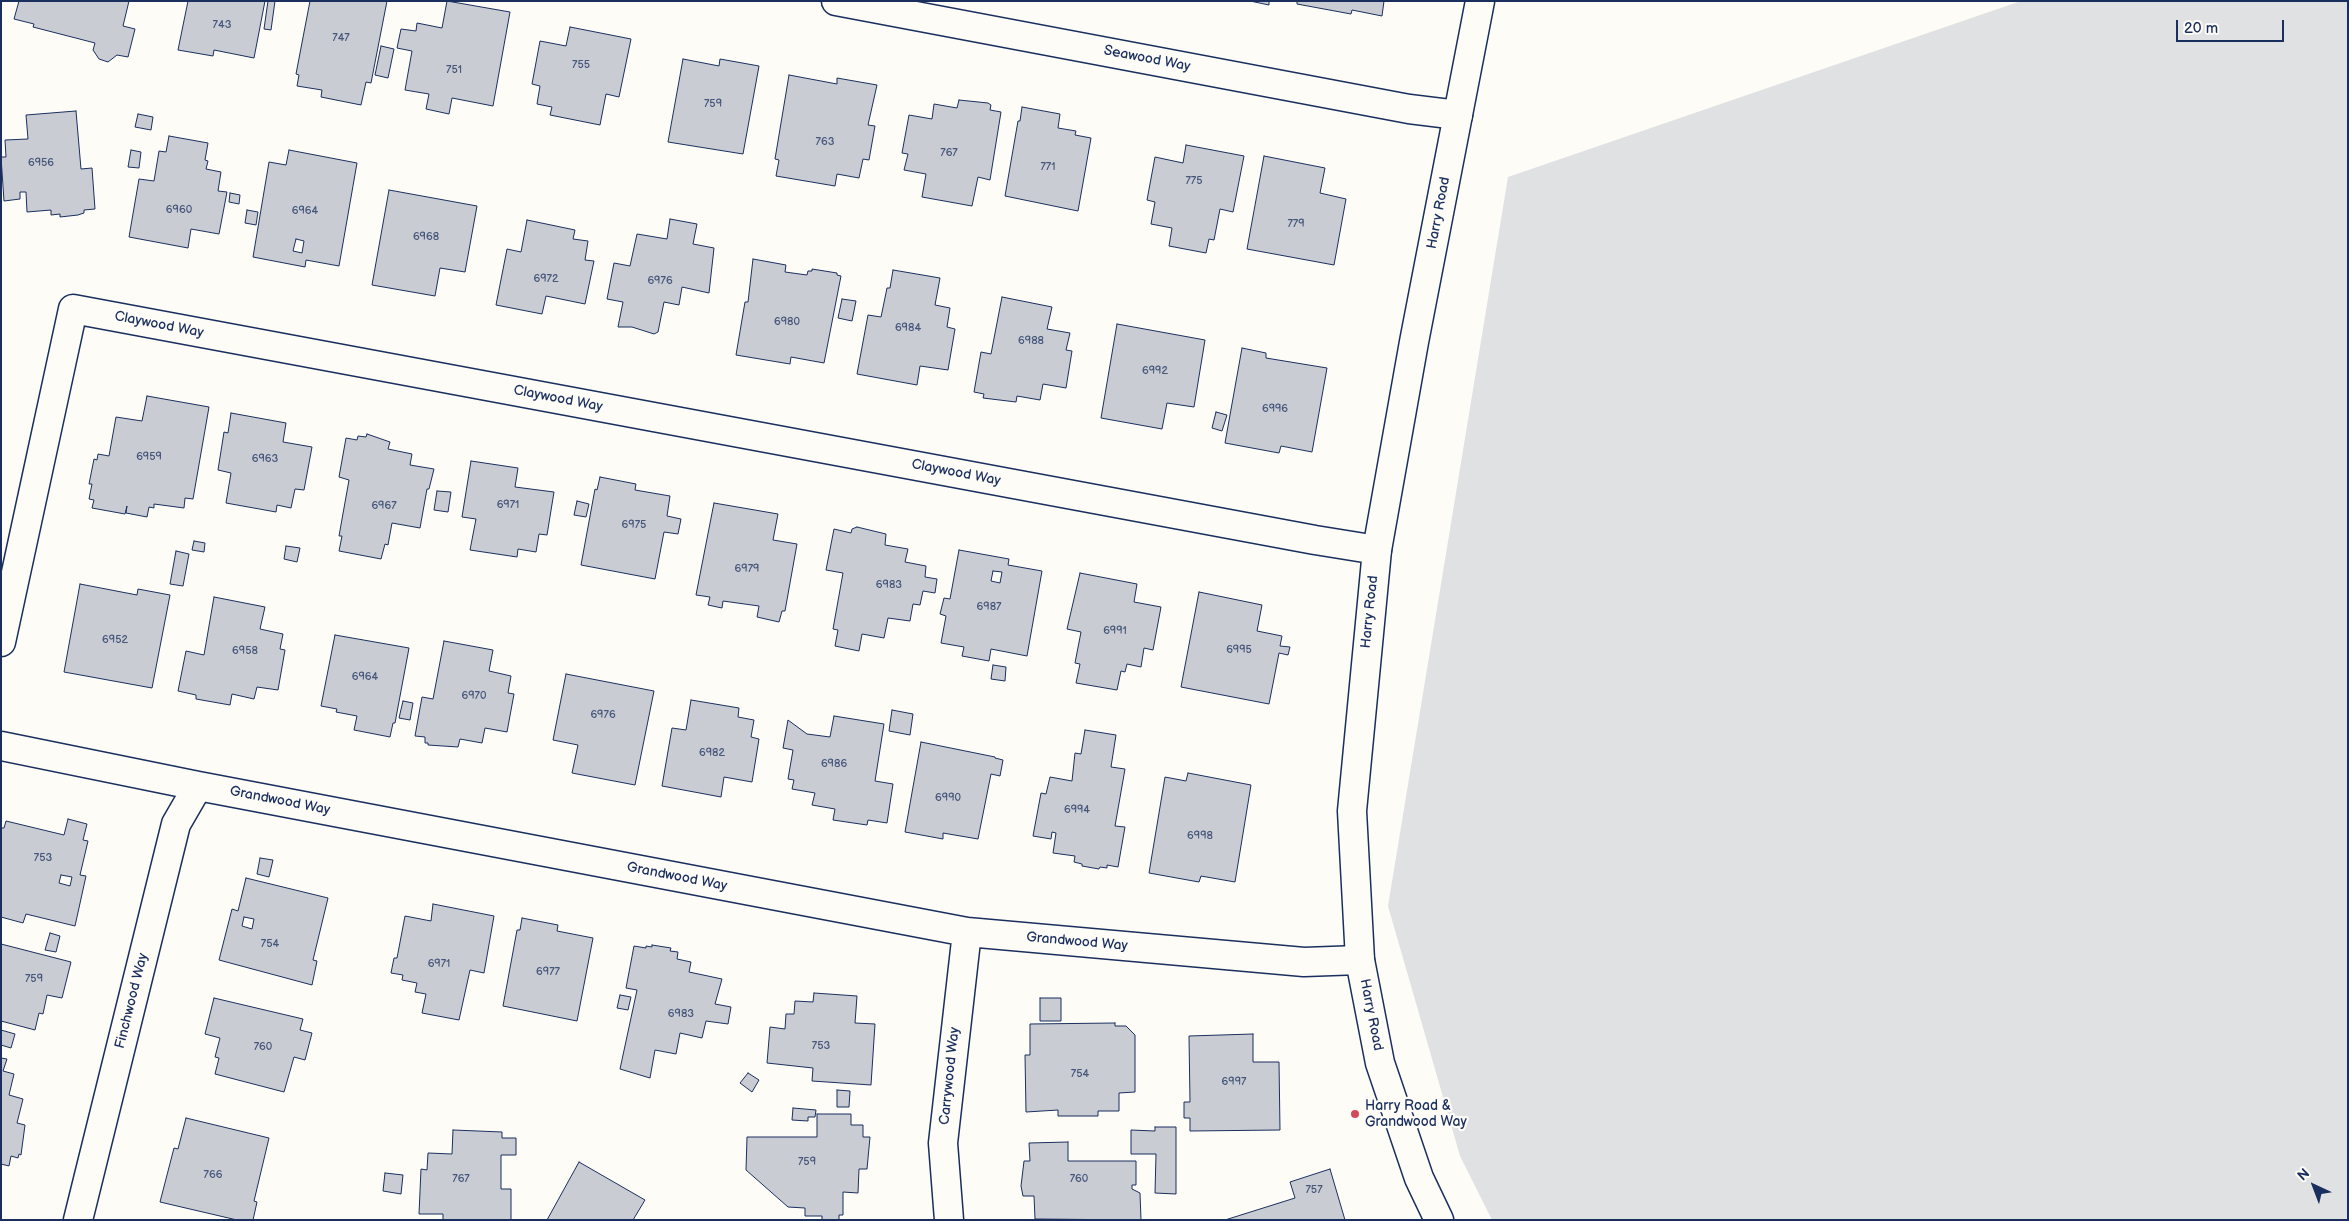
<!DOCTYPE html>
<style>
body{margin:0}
#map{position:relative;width:2349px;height:1221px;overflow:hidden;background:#fdfcf7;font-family:"Balsamiq Sans",sans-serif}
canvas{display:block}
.frame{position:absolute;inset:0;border:2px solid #1b2f5e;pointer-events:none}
.north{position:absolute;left:2289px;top:1161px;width:50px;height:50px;-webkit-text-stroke:4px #fdfcf7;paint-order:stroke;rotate:317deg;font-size:14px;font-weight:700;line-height:20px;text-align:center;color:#1b2f5e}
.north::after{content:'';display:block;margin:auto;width:18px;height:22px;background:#1b2f5e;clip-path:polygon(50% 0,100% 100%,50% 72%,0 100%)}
.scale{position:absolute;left:2176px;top:20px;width:108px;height:22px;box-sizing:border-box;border:2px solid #1b2f5e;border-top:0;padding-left:6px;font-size:15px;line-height:18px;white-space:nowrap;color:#1b2f5e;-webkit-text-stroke:4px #fdfcf7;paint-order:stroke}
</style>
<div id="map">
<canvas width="2349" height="1221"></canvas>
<div class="frame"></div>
<div class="north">N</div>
<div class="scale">20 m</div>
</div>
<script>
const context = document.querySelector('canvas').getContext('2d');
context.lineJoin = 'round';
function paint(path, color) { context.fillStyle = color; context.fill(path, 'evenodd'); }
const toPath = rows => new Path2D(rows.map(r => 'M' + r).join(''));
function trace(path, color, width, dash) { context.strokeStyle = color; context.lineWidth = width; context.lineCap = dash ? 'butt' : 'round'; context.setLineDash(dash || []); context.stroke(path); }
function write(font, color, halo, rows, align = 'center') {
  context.font = font + ' "Balsamiq Sans",sans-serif'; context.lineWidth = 4.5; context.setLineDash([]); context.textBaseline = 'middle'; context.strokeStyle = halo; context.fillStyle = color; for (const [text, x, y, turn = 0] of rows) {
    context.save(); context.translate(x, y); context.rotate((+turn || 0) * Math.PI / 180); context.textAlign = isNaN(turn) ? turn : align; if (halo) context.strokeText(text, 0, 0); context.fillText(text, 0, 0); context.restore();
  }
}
paint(toPath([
 [2021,1,2348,1,2348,1220,1492,1220,1460,1156,1388,906,1508,177]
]), '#e0e1e3');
const building = toPath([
 [19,1,129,1,123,26,135,29,128,57,117,55,108,62,99,59,93,50,95,43,33,27,34,24,14,19,19,1],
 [188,1,265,1,254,58,214,50,213,56,178,50,188,1],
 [268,1,275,1,271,30,264,29,268,1],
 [310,1,387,1,371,83,366,82,361,105,321,97,322,90,297,86,299,75,296,74,310,1],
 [447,1,510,12,493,106,452,98,449,114,426,109,429,94,405,90,412,51,397,48,401,29,416,31,417,23,442,28,447,1],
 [1250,1,1269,1,1269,5,1250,1],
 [1297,1,1384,1,1382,16,1352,10,1351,14,1297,4,1297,1],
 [570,27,631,39,619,97,606,94,600,125,550,115,552,107,537,104,540,86,532,84,540,41,566,46,570,27],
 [381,46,394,49,388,78,375,75,381,46],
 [683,59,719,66,720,59,759,66,743,154,668,142,683,59],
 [789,75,837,84,837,78,877,85,868,125,875,126,869,160,863,159,859,178,837,174,835,186,776,176,779,160,775,159,789,75],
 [959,100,988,103,991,105,990,110,1001,112,990,180,978,177,972,206,922,197,926,174,904,170,908,154,902,153,909,115,932,119,934,104,957,108,959,100],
 [1022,107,1060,114,1058,128,1076,131,1075,135,1091,138,1078,211,1005,196,1018,121,1020,121,1022,107],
 [76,111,81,169,92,168,95,209,84,210,84,213,78,215,60,217,60,214,51,215,51,210,27,212,26,192,20,192,20,199,4,201,1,157,6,157,5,140,28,139,26,115,76,111],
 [138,114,153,117,151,130,135,127,138,114],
 [169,136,208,143,205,160,208,161,206,169,221,172,218,191,227,192,219,234,191,229,188,248,129,237,139,179,154,181,159,151,166,152,169,136],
 [1186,145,1244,156,1233,212,1220,209,1214,240,1209,239,1206,253,1169,246,1172,228,1151,224,1155,202,1147,200,1155,157,1183,163,1186,145],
 [131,150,141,152,139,168,128,167,131,150],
 [289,150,357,163,339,266,306,260,305,267,253,257,269,162,286,165,289,150],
 [296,239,304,241,302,253,293,251,296,239],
 [1264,156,1325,168,1320,193,1346,199,1334,265,1247,249,1264,156],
 [389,190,477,206,465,272,440,268,435,296,372,285,389,190],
 [230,193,240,195,239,204,229,202,230,193],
 [247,210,258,212,256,225,245,223,247,210],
 [670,219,697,224,693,244,714,248,709,293,682,287,679,305,664,302,658,332,654,334,632,327,618,327,623,302,607,299,614,263,630,266,637,234,667,239,670,219],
 [527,220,575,230,573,239,588,241,585,260,594,261,585,304,546,296,542,314,496,305,507,249,521,252,527,220],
 [753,259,786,265,785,272,807,275,808,271,812,271,812,269,837,273,837,275,841,276,824,363,791,357,790,364,736,355,745,302,748,302,753,259],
 [893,270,940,278,935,305,950,308,947,327,955,329,948,370,920,366,917,385,857,374,868,315,881,317,887,288,890,288,893,270],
 [1002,297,1052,307,1047,329,1070,333,1066,350,1072,351,1066,388,1043,384,1040,400,1017,396,1016,402,983,398,984,394,974,392,981,352,991,354,1002,297],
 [842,299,856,301,852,321,838,318,842,299],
 [1117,324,1205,340,1194,407,1167,403,1162,429,1101,418,1117,324],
 [1242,348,1266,353,1266,358,1327,368,1312,452,1281,446,1279,453,1225,443,1242,348],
 [147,396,209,407,193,499,185,498,184,508,154,504,154,508,149,507,147,517,126,513,127,506,125,514,92,508,94,500,89,499,92,484,89,484,94,459,97,460,98,454,109,456,116,417,142,421,147,396],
 [1216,412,1227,415,1222,431,1212,428,1216,412],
 [231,413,286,423,283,442,312,447,304,490,295,489,291,508,277,505,276,512,226,503,231,473,218,470,224,432,228,433,231,413],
 [367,434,390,442,388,449,412,454,410,465,434,469,429,489,427,489,420,528,392,523,388,545,385,544,381,559,339,551,342,536,339,536,349,480,339,477,346,438,357,440,358,436,366,437,367,434],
 [471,461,518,468,515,487,554,492,547,535,539,534,536,552,518,549,517,557,470,550,476,519,462,517,471,461],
 [600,477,636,484,635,490,670,496,667,516,681,519,678,534,664,532,655,579,581,565,595,489,597,490,600,477],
 [437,491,451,492,448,512,434,510,437,491],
 [577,501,589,504,586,517,574,515,577,501],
 [714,503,778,514,773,540,797,544,785,611,782,611,779,622,757,617,759,606,723,601,722,608,708,605,710,597,696,595,714,503],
 [857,527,886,534,885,545,908,549,905,562,926,566,925,577,937,579,935,593,923,591,920,605,913,604,910,621,888,618,884,638,862,634,859,651,835,646,838,630,833,629,843,573,826,570,834,529,851,533,852,529,857,527],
 [194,541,205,543,204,552,192,550,194,541],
 [286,546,300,548,297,562,284,559,286,546],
 [959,550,1009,559,1008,565,1042,571,1027,656,991,649,989,661,962,656,964,647,941,643,946,616,940,614,944,598,950,599,959,550],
 [993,571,1002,572,1000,583,991,581,993,571],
 [176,551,189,554,183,586,170,584,176,551],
 [1080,573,1137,584,1134,602,1161,607,1153,650,1144,648,1141,667,1127,664,1125,672,1121,671,1117,690,1076,683,1080,664,1075,663,1081,632,1067,629,1080,573],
 [80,584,137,595,138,589,170,595,152,688,64,672,80,584],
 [1199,592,1262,605,1257,631,1282,636,1280,646,1290,647,1288,655,1279,653,1269,704,1181,687,1199,592],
 [214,597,265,607,260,629,283,634,280,649,285,650,278,690,257,687,254,699,232,694,230,705,196,699,196,695,178,691,186,651,204,655,214,597],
 [335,635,409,648,395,723,393,723,390,737,354,730,357,716,336,712,337,709,321,706,335,635],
 [444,641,493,650,489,671,511,676,508,693,514,694,507,732,485,728,482,743,460,739,458,747,428,745,428,743,425,743,425,737,415,736,422,697,433,699,444,641],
 [993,665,1006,667,1005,681,991,679,993,665],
 [566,674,654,691,635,785,572,773,578,745,553,740,566,674],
 [691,700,739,708,738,717,754,720,751,737,759,739,752,782,724,777,721,797,662,786,672,728,686,730,691,700],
 [403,701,413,703,410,720,399,718,403,701],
 [892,710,913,714,910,735,889,731,892,710],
 [834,716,884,724,875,781,893,784,887,823,868,820,867,825,833,820,835,809,812,805,815,793,792,789,794,780,788,779,793,750,783,748,788,720,807,734,830,737,834,716],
 [1085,730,1116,735,1111,767,1125,769,1115,826,1125,827,1118,867,1107,865,1107,868,1100,867,1099,869,1082,866,1082,864,1074,862,1075,856,1053,853,1056,833,1052,832,1051,839,1033,836,1041,793,1046,794,1050,777,1072,781,1075,753,1081,754,1085,730],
 [921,742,995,757,995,758,1003,760,1000,776,991,774,978,839,943,833,943,839,905,832,921,742],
 [1188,773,1251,785,1235,882,1201,876,1199,882,1149,873,1165,777,1186,781,1188,773],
 [68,819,87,824,83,840,88,841,80,875,86,876,75,926,26,914,23,923,1,917,1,828,4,828,6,821,64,835,68,819],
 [61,875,72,877,70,886,59,883,61,875],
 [260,858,273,860,269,877,257,874,260,858],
 [246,878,328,898,313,960,317,961,312,985,219,960,232,909,238,911,246,878],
 [244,917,254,919,252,929,242,926,244,917],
 [433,904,494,916,484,973,470,970,459,1020,422,1013,426,994,415,992,417,983,402,980,403,975,391,973,394,958,397,958,405,916,431,921,433,904],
 [522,918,558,925,557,931,593,938,577,1021,503,1006,517,930,520,930,522,918],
 [50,933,60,936,56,952,45,950,50,933],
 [1,944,71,962,62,998,47,995,43,1014,39,1013,35,1030,1,1021,1,944],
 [652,945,671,948,670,951,678,952,677,959,691,962,689,972,722,979,715,1004,731,1007,728,1024,706,1021,702,1038,680,1033,676,1054,655,1050,650,1078,620,1069,637,990,626,988,634,946,646,948,646,946,652,947,652,945],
 [814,993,857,996,855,1023,875,1024,871,1085,812,1081,813,1068,767,1063,770,1027,785,1029,786,1014,794,1014,795,1001,813,1002,814,993],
 [620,995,631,997,628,1010,617,1008,620,995],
 [214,998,303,1019,300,1030,312,1033,305,1060,294,1057,284,1092,215,1074,219,1058,215,1057,220,1038,205,1034,214,998],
 [1040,998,1061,998,1061,1021,1040,1021,1040,998],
 [1115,1023,1115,1026,1126,1026,1135,1035,1135,1092,1119,1093,1119,1111,1098,1111,1098,1116,1058,1116,1058,1110,1026,1112,1025,1055,1030,1055,1030,1024,1115,1023],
 [1,1030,15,1034,11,1048,1,1045,1,1030],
 [1253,1034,1253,1062,1279,1062,1280,1130,1190,1131,1190,1118,1184,1118,1184,1102,1190,1102,1189,1036,1253,1034],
 [1,1058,7,1059,3,1071,14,1074,9,1095,23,1099,17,1123,25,1125,21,1155,19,1154,18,1158,11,1156,9,1166,1,1164,1,1058],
 [748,1073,759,1080,752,1092,740,1083,748,1073],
 [837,1090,850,1091,849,1107,837,1107,837,1090],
 [793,1108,816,1110,815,1117,808,1117,808,1121,792,1120,793,1108],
 [817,1114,851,1114,851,1125,863,1125,863,1137,870,1137,867,1169,859,1169,858,1193,843,1192,843,1215,839,1215,839,1220,822,1220,822,1216,805,1216,805,1208,788,1207,746,1170,747,1137,817,1137,817,1114],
 [186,1118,269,1138,254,1201,257,1202,253,1220,237,1220,160,1202,174,1148,178,1149,186,1118],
 [1155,1127,1176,1127,1176,1194,1155,1193,1156,1154,1131,1154,1131,1130,1155,1131,1155,1127],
 [453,1130,502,1132,502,1138,516,1138,516,1155,501,1155,501,1189,511,1189,511,1220,443,1220,443,1214,419,1214,421,1169,427,1170,428,1153,452,1154,453,1130],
 [1068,1142,1068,1161,1136,1161,1136,1185,1132,1185,1132,1189,1140,1193,1141,1220,1035,1219,1034,1196,1023,1196,1021,1186,1024,1161,1030,1161,1029,1143,1068,1142],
 [579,1162,645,1200,633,1220,547,1220,579,1162],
 [1330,1169,1345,1220,1225,1220,1295,1198,1290,1182,1330,1169],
 [385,1173,403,1175,401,1194,383,1191,385,1173]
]);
paint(building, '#c9ccd3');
trace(building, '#1b2f5e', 1);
const street = toPath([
 [836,1,1409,109,1458,115],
 [1,642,73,309,1315,540,1377,550],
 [1,746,198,786,967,932,1304,962,1360,960],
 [78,1220,176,824,198,786],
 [949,1220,943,1143,967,932]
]);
const secondary = toPath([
 [1439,1220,1419,1178,1380,1063,1360,960,1352,811,1377,550,1414,342,1480,1]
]);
trace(street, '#1b2f5e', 31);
trace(secondary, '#1b2f5e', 31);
trace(street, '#fdfcf7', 28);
trace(secondary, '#fdfcf7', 28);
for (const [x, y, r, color] of [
 [1355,1114,5,"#d1495b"]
]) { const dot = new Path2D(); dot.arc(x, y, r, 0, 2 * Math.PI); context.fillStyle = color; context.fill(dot); trace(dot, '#fdfcf7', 2); }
write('11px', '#46567b', null, [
 ["743",222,25],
 ["747",341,38],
 ["755",581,65],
 ["751",454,70],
 ["759",713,104],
 ["763",825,142],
 ["767",949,153],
 ["6956",41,163],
 ["771",1048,167],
 ["775",1194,181],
 ["6960",179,210],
 ["6964",305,211],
 ["779",1296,224],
 ["6968",426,237],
 ["6972",546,279],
 ["6976",660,281],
 ["6980",787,322],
 ["6984",908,328],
 ["6988",1031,341],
 ["6992",1155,371],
 ["6996",1275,409],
 ["6959",149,457],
 ["6963",265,459],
 ["6971",508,505],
 ["6967",384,506],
 ["6975",634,525],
 ["6979",747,569],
 ["6983",889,585],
 ["6987",989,607],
 ["6991",1115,631],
 ["6952",115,640],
 ["6995",1239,650],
 ["6958",245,651],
 ["6964",365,677],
 ["6970",474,696],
 ["6976",603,715],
 ["6982",712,753],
 ["6986",834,764],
 ["6990",948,798],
 ["6994",1077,810],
 ["6998",1200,836],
 ["753",43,858],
 ["754",270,944],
 ["6971",439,964],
 ["6977",548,972],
 ["759",34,979],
 ["6983",681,1014],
 ["753",821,1046],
 ["760",263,1047],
 ["754",1080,1074],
 ["6997",1234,1082],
 ["759",807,1162],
 ["766",213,1175],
 ["767",461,1179],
 ["760",1079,1179],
 ["757",1314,1190]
]);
write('14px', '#1b2f5e', '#fdfcf7', [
 ["Seawood Way",1147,59,11],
 ["Harry Road",1439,213,-79],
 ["Claywood Way",159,325,11],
 ["Claywood Way",558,399,11],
 ["Claywood Way",956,473,11],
 ["Harry Road",1370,612,-84],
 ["Grandwood Way",280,801,11],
 ["Grandwood Way",677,877,11],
 ["Grandwood Way",1077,942,5],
 ["Finchwood Way",132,1001,-76],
 ["Harry Road",1371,1015,79],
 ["Carrywood Way",950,1076,-84]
]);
write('14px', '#1b2f5e', '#fdfcf7', [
 ["Harry Road &",1365,1106],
 ["Grandwood Way",1365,1122]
], 'left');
</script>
